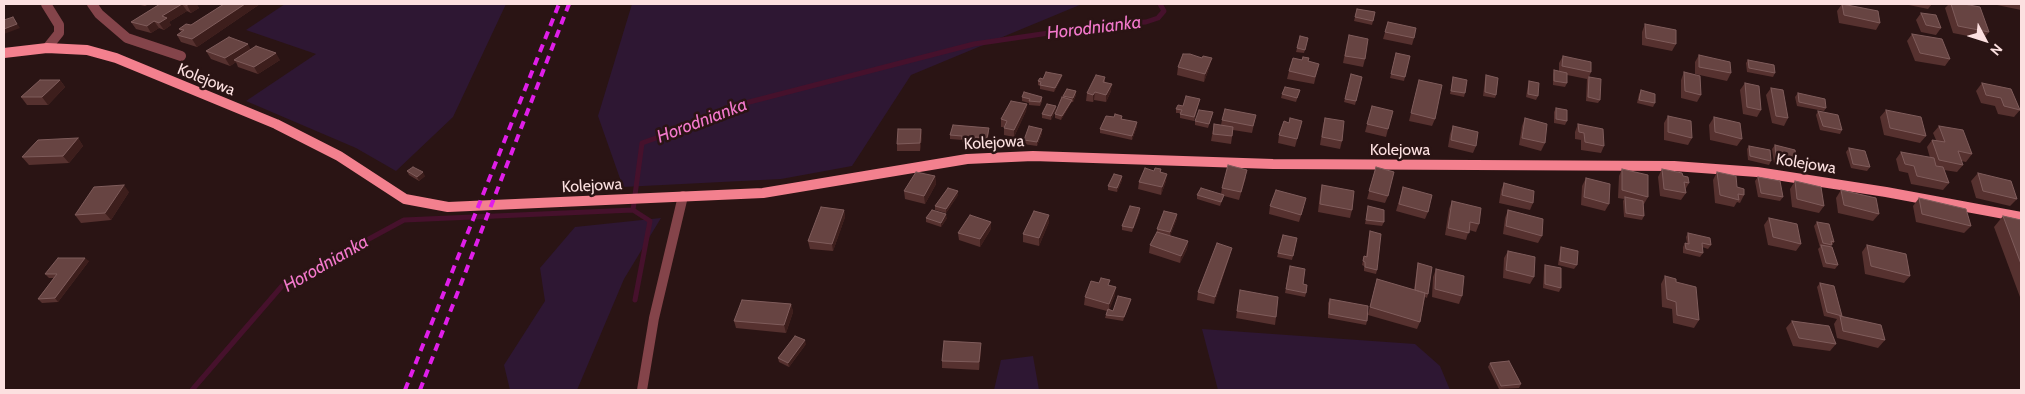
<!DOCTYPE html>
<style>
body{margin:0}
#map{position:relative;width:2025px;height:394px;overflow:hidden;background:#2a1414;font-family:Cabin,sans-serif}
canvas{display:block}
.frame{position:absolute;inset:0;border:5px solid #fce0e0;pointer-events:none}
.north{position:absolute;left:1960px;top:15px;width:50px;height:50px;-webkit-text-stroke:4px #2a1414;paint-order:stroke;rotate:130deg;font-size:14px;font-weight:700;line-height:20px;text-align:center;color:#fce0e0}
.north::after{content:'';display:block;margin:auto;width:18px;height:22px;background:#fce0e0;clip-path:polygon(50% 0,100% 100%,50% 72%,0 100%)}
</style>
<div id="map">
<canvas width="2025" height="394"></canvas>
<div class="frame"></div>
<div class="north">N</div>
</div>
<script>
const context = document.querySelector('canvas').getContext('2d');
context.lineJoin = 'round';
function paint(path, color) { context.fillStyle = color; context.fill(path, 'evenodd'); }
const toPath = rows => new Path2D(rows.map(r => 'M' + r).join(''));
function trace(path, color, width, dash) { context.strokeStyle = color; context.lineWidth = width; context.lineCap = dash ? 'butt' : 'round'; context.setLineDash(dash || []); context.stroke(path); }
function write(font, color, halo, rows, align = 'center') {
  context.font = font + ' Cabin,sans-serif'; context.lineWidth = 5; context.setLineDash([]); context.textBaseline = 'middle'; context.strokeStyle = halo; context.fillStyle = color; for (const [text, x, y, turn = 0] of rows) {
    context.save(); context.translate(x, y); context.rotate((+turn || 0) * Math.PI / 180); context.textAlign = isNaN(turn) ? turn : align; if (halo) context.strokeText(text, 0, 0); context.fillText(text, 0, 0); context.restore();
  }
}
paint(toPath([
 [285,4,506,4,453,117,396,171,356,148,246,101,316,54,246,30],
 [632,4,1082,4,911,75,852,166,781,179,623,187,598,116],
 [661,218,624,279,577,390,510,390,504,365,545,301,540,268,575,227],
 [1202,329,1415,344,1440,366,1450,390,1218,390],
 [1033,356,1039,390,994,390,1001,360]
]), '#2e1733');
trace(toPath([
 [633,210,650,221,635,300],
 [192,390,282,286,404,220,633,210,642,143,690,126,726,108,974,44,1110,24,1146,22,1158,18,1164,11,1160,4]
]), '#46112c', 5);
trace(toPath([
 [46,4,59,25,59,33,47,48],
 [92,4,99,14,127,38,181,56],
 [642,390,654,318,683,196]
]), '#84444a', 10);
trace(toPath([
 [4,53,47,48,87,50,116,58,276,124,339,156,405,199,448,207,763,193,967,159,1033,156,1273,164,1674,166,1757,172,1886,192,2021,217]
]), '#f3808e', 10);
trace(toPath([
 [405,390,559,4],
 [420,390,569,4]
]), '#e01ee9', 4, [8, 6]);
paint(toPath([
 [136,4,149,4,145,6],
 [160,4,198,4,197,5,199,8,191,13,187,11,169,22,171,25,164,30,159,28,151,33,136,29,131,22],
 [224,4,260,4,197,47,181,42,177,35,181,32,179,29,191,25],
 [1842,4,1880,23,1876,30,1839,23,1837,11],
 [1904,4,1932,4,1928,9],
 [1949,4,1964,4,1989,32,1983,39,1953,33,1945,8],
 [1996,4,2021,4,2021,10,1997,5],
 [1357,9,1375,12,1372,25,1354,21],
 [1921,13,1941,28,1936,35,1921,32,1916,20],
 [1388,22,1414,38,1412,45,1383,39],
 [1645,24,1676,44,1672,51,1642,45,1642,32],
 [1912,34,1950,59,1945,66,1915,61,1907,41],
 [1300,36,1308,38,1304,53,1296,52],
 [1347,42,1365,59,1363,67,1343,63],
 [251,49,280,60,258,74,238,67,236,62,230,66,211,59,206,51],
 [1396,53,1410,56,1404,81,1390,78],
 [1699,55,1731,73,1727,81,1695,74,1695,62],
 [1563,56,1591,72,1589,77,1600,100,1598,103,1586,101,1587,79,1567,75,1567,83,1565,87,1553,85,1553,74,1554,70,1559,71,1559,63],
 [1309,58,1308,61,1319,64,1314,84,1287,79,1289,71,1302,60],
 [1748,60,1775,73,1773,77,1747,72,1746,63],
 [1210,65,1204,82,1177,75,1178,67],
 [1684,72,1701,95,1697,102,1681,98,1681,80],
 [1351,74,1362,77,1355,105,1344,102],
 [1486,75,1496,95,1495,98,1483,96,1485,79],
 [1105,77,1105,82,1111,91,1106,102,1094,100,1093,102,1086,101,1087,93],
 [1453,77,1465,93,1464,97,1450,94],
 [1043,79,1061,79,1054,92,1040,89,1040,86,1038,85,1038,81],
 [60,80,65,87,48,105,27,105,21,97],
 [1419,80,1435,119,1432,126,1409,121],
 [1529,81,1538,96,1536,100,1526,97,1528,85],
 [1745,83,1761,110,1757,117,1743,114,1740,90],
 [1982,83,2020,110,2014,117,1998,114,1995,106,1981,103,1976,91],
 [1771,88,1788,118,1784,126,1772,123,1766,95],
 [1300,90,1296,102,1281,98,1282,94],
 [1641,90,1655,103,1653,107,1637,103,1639,94],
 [1076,91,1076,95,1073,102,1072,102,1071,103,1061,120,1055,118,1055,114,1063,96],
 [1798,93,1826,108,1824,111,1797,106,1795,97],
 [1022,97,1042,97,1042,101,1040,106,1029,105,1029,103,1022,101],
 [1199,103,1194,121,1180,118,1180,113,1176,113,1176,109,1183,106],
 [1027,104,1026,111,1014,137,1004,135,1004,127,1001,127,1001,119],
 [1056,106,1056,110,1051,120,1042,118,1042,114],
 [1372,106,1388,129,1386,137,1365,132],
 [1556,108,1567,121,1565,125,1554,123,1554,112],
 [1886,110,1926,136,1920,143,1884,135,1880,117],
 [1818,111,1842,130,1840,134,1820,130,1816,115],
 [1213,112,1208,128,1195,125,1195,121],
 [1256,115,1252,133,1233,130,1231,144,1211,141,1214,124,1221,125,1222,120],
 [1122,116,1122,119,1137,126,1132,140,1100,133,1100,129,1114,117],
 [1668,116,1692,138,1688,145,1664,140,1664,123],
 [1714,117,1742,139,1737,146,1710,140,1709,125],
 [1325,118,1342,141,1340,149,1320,145,1323,125],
 [1525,118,1545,143,1541,151,1519,145,1522,126],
 [1302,121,1295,147,1278,143,1279,135,1289,123],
 [1578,124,1604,146,1601,153,1581,150,1581,140,1575,139,1575,132],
 [1453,126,1476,146,1473,153,1448,147,1450,134],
 [1939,126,1972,154,1966,162,1961,161,1963,165,1957,172,1944,170,1949,183,1943,190,1911,184,1908,173,1899,171,1896,159,1901,152,1930,158,1927,147,1932,140,1936,140,1933,133],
 [989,128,989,132,987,142,975,141,974,144,969,143,962,142,962,140,950,139,950,135],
 [921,129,922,136,920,151,897,151,897,144],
 [1042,129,1042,133,1037,146,1023,144,1024,140],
 [78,138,83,146,69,163,29,165,22,157],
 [1775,145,1797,164,1794,167,1774,163,1772,149],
 [1749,146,1771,161,1769,165,1748,160,1747,149],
 [1849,148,1870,167,1867,171,1851,168,1846,152],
 [1376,167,1388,196,1385,203,1367,199],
 [1161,169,1161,172,1166,181,1161,195,1138,189,1139,182,1154,171],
 [1622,169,1648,197,1644,204,1643,204,1644,216,1642,220,1624,217,1623,201,1624,199,1618,198,1619,176],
 [1662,169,1683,176,1689,183,1685,190,1686,193,1681,200,1660,196,1658,177],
 [407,171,425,176,419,181,409,175],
 [1717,172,1737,187,1744,195,1740,203,1737,202,1734,207,1715,203,1713,180],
 [1978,173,2017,199,2010,206,1976,198,1971,181],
 [935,176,936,184,925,204,905,199,904,191],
 [1122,176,1122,180,1117,192,1108,190,1108,186],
 [1246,177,1239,200,1224,196,1220,206,1197,199,1197,195,1221,194,1222,188],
 [1758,177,1783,197,1780,201,1758,197,1755,181],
 [1586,178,1609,204,1605,211,1581,205,1582,186],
 [1795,181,1824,206,1819,213,1792,207,1790,189],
 [1504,183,1533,203,1530,210,1499,203,1501,190],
 [1322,185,1352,210,1350,218,1318,212,1320,193],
 [1403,187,1428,212,1425,219,1396,211],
 [1841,190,1879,214,1873,221,1838,213,1836,198],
 [129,192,111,220,81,223,75,215],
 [958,195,946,213,935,210,935,206],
 [1919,198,1971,226,1964,233,1916,222,1913,206],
 [1452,201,1479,224,1476,232,1469,230,1466,240,1445,235,1449,209],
 [1270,206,1304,206,1299,222,1269,214],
 [1368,206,1384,222,1382,226,1365,224],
 [1140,208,1140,212,1132,232,1122,230,1122,226],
 [844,210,845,217,833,251,810,249,808,241],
 [1508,210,1542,236,1538,243,1503,234,1505,218],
 [2003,216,2021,220,2021,297,2020,297,1994,227],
 [926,218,947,218,941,227,926,222],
 [1177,218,1170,236,1188,241,1187,249,1180,263,1149,253,1150,245,1157,232,1157,229],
 [1769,218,1801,244,1796,251,1768,245,1764,225],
 [1049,222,1039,246,1023,242,1023,234],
 [1817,222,1834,242,1830,247,1838,265,1835,269,1823,267,1818,249,1820,247,1814,226],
 [991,229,980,247,959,240,958,233],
 [1370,231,1377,270,1376,274,1364,271,1364,266,1362,265,1364,256,1366,257,1369,235],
 [1688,233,1711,245,1708,249,1702,247,1703,253,1700,257,1683,253,1683,247,1685,243,1687,243,1686,237],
 [1283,235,1297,238,1292,260,1277,257],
 [1867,245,1910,276,1904,283,1865,274,1862,252],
 [1561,247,1577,265,1574,269,1558,265,1560,251],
 [1508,251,1534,277,1530,284,1503,278,1504,258],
 [1230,255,1214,304,1197,300,1198,292],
 [89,261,58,302,42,303,38,299,54,278,49,278,45,274],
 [1418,263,1428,294,1427,298,1425,297,1420,322,1417,329,1368,315,1367,321,1366,325,1328,318,1328,303,1330,299,1368,314,1377,279,1414,290,1417,267],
 [1545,265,1561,288,1559,292,1543,288,1544,269],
 [1436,269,1462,296,1459,304,1432,297,1433,277],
 [1289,270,1303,284,1306,293,1305,297,1285,293],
 [1665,276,1676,282,1699,320,1694,328,1673,323,1672,309,1662,307,1661,284],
 [1099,283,1110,286,1115,295,1109,310,1113,311,1131,299,1130,303,1123,321,1105,318,1107,311,1084,305,1085,297],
 [1820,283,1842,316,1841,317,1885,340,1878,348,1837,338,1834,324,1837,319,1824,316,1817,287],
 [1240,290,1276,317,1275,325,1236,318],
 [791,304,793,312,786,333,736,328,734,321],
 [1792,321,1836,344,1830,351,1793,346,1786,328],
 [806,344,789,367,779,362,778,358],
 [981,350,979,370,942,368,942,361],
 [1490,363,1521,384,1519,388,1499,389,1488,367]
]), '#56312f');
paint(toPath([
 [182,4,187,11,169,22,171,25,164,30,159,23,162,16],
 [189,4,198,4,197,5,199,8,191,13,187,5],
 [245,4,260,4,197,47,192,39],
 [13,17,20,28,4,34,4,29],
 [154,21,159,28,151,33,147,26],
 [248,44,252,52,234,60,236,62,230,66,225,58],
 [276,53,280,60,258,74,254,67],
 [1212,58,1210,65,1204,82,1205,74],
 [1062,75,1061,79,1054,92,1055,88],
 [60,80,65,87,48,105,42,97],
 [1112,84,1111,91,1106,102,1106,95],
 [1076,91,1076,95,1073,102,1073,98],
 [1095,92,1094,100,1093,102,1093,95],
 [1072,100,1071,103,1061,120,1062,116],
 [1027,104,1026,111,1014,137,1014,130],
 [1056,106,1056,110,1051,120,1051,116],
 [1137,122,1137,126,1132,140,1132,136],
 [921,129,922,136,920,151,920,143],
 [1042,129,1042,133,1037,146,1037,142],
 [78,138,83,146,69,163,63,156],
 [423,172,425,176,419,181,417,177],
 [1167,174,1166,181,1161,195,1162,187],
 [935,176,936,184,925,204,924,196],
 [1122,176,1122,180,1117,192,1117,188],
 [124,185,129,192,111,220,105,213],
 [958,191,958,195,946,213,946,209],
 [1140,208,1140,212,1132,232,1133,228],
 [844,210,845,217,833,251,832,244],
 [946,214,947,218,941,227,941,223],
 [1177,214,1177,218,1170,236,1170,232],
 [1049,215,1049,222,1039,246,1039,238],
 [991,222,991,229,980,247,980,239],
 [1188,241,1187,249,1180,263,1181,256],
 [1232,248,1230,255,1214,304,1215,297],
 [85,258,89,261,58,302,55,298],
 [1116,287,1115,295,1109,311,1109,304],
 [1131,299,1130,303,1123,321,1124,317],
 [791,304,793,312,786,333,784,325],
 [805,340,806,344,789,367,788,363],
 [981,343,981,350,979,370,979,362]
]), '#3d1e1c');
const building = toPath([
 [160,4,189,4,187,5,182,4,162,16,167,18,159,23,154,21,147,26,131,22,160,4],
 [224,4,245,4,192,39,177,35,184,30,179,29,186,24,191,25,224,4],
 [1842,4,1878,11,1880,23,1844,15,1842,4],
 [1951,4,1964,4,1980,7,1989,32,1958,26,1951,4],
 [1357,9,1375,12,1373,21,1355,17,1357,9],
 [1921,13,1936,15,1941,28,1926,25,1921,13],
 [13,17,17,24,4,29,4,20,13,17],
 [1388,22,1416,28,1414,38,1385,32,1388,22],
 [1645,24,1676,30,1676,44,1646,38,1645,24],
 [1912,34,1942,39,1950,59,1920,53,1912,34],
 [1349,35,1368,39,1365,59,1345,56,1349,35],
 [1300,36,1308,38,1305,50,1297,48,1300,36],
 [229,37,248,44,225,58,206,51,229,37],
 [256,46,276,53,254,67,234,60,256,46],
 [1396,53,1410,56,1405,77,1391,74,1396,53],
 [1183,54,1190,54,1202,58,1203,56,1212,58,1205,74,1178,67,1183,54],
 [1699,55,1730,62,1731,73,1699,67,1699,55],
 [1563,56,1591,62,1591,72,1562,66,1563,56],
 [1303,57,1309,58,1308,61,1319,64,1315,77,1289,71,1293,58,1302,60,1303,57],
 [1748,60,1774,65,1775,73,1749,68,1748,60],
 [1554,70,1567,73,1567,83,1554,81,1554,70],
 [1046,72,1062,75,1055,88,1040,85,1041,82,1038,81,1040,78,1043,79,1046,72],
 [1684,72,1700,76,1701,95,1685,91,1684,72],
 [1351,74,1362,77,1356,101,1345,99,1351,74],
 [1096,75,1105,77,1103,82,1112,84,1106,95,1095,92,1093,95,1087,93,1096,75],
 [1486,75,1498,78,1496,95,1485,92,1486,75],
 [1453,77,1467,80,1465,93,1451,91,1453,77],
 [1589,77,1601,79,1600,100,1588,97,1589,77],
 [40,80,60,80,42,97,21,97,40,80],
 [1419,80,1442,85,1435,119,1411,113,1419,80],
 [1529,81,1539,83,1538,96,1528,94,1529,81],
 [1745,83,1759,86,1761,110,1747,107,1745,83],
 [1982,83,2011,89,2020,110,2004,106,2001,98,1986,95,1982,83],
 [1285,87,1300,90,1297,98,1282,94,1285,87],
 [1771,88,1783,90,1788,118,1776,116,1771,88],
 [1067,89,1076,91,1073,98,1063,96,1067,89],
 [1641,90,1655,94,1655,103,1639,100,1641,90],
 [1024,92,1042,97,1040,102,1029,101,1030,99,1022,97,1024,92],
 [1798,93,1825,99,1826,108,1799,102,1798,93],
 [1186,96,1200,99,1194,117,1180,114,1182,110,1176,109,1178,105,1183,106,1186,96],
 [1062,97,1072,100,1062,116,1055,114,1062,97],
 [1011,101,1027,104,1014,130,1004,128,1007,121,1001,119,1011,101],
 [1047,104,1056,106,1051,116,1042,114,1047,104],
 [1372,106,1393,111,1388,129,1367,124,1372,106],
 [1556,108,1567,110,1567,121,1556,119,1556,108],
 [1225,109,1256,115,1253,126,1222,120,1225,109],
 [1199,110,1213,112,1209,124,1195,121,1199,110],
 [1886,110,1921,117,1926,136,1890,128,1886,110],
 [1818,111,1838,115,1842,130,1823,126,1818,111],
 [1115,114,1122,116,1121,119,1137,122,1132,136,1100,129,1106,116,1114,117,1115,114],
 [1668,116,1691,121,1692,138,1668,132,1668,116],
 [1714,117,1740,123,1742,139,1715,132,1714,117],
 [1290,118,1302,121,1297,139,1279,135,1284,121,1289,123,1290,118],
 [1325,118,1344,121,1342,141,1322,137,1325,118],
 [1525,118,1547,124,1545,143,1522,138,1525,118],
 [1214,124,1233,127,1232,136,1213,134,1214,124],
 [1578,124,1603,129,1604,146,1585,142,1584,133,1579,132,1578,124],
 [953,125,989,128,987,138,975,137,974,140,969,139,962,139,962,136,950,135,953,125],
 [1029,126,1042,129,1037,142,1024,140,1029,126],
 [1453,126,1478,132,1476,146,1451,140,1453,126],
 [1939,126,1963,130,1972,154,1958,151,1963,165,1939,160,1932,140,1945,142,1939,126],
 [898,129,921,129,920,143,897,144,898,129],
 [78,138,63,156,22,157,38,140,78,138],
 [1775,145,1795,150,1797,164,1776,159,1775,145],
 [1749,146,1770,150,1771,161,1750,156,1749,146],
 [1849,148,1865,151,1870,167,1853,164,1849,148],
 [1901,152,1934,158,1936,166,1943,167,1949,183,1917,176,1914,166,1905,164,1901,152],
 [1228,165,1247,170,1241,192,1222,188,1228,165],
 [413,167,423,172,417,177,407,171,413,167],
 [1376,167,1394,172,1388,196,1369,191,1376,167],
 [1145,168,1154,171,1155,168,1161,169,1160,172,1167,174,1162,187,1139,182,1145,168],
 [1622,169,1648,175,1648,197,1622,190,1622,169],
 [1662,169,1682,173,1683,176,1688,177,1689,183,1684,182,1686,193,1664,189,1662,169],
 [916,172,935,176,924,196,904,191,916,172],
 [1717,172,1736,176,1737,187,1744,189,1744,195,1738,194,1739,200,1720,195,1717,172],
 [1978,173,2011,181,2017,199,1983,191,1978,173],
 [1114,174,1122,176,1117,188,1108,186,1114,174],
 [1758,177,1780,181,1783,197,1761,193,1758,177],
 [1586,178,1610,184,1609,204,1584,197,1586,178],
 [1795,181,1821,187,1824,206,1797,199,1795,181],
 [1504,183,1534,191,1533,203,1502,195,1504,183],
 [124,185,105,213,75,215,94,187,124,185],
 [1322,185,1354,191,1352,210,1320,204,1322,185],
 [1403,187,1432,195,1428,212,1399,204,1403,187],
 [948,188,958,191,946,209,935,206,948,188],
 [1201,188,1224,195,1221,202,1197,195,1201,188],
 [1276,190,1306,198,1301,215,1270,206,1276,190],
 [1841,190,1876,198,1879,214,1844,205,1841,190],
 [1625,197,1643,201,1644,216,1626,213,1625,197],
 [1919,198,1966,209,1971,226,1922,214,1919,198],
 [1452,201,1481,208,1479,224,1470,222,1469,233,1448,228,1452,201],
 [1130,206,1140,208,1133,228,1122,226,1130,206],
 [1368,206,1384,210,1384,222,1366,220,1368,206],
 [821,207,844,210,832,244,808,241,821,207],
 [932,210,946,214,941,223,926,218,932,210],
 [1508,210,1543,219,1542,236,1506,226,1508,210],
 [1034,211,1049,215,1039,238,1023,234,1034,211],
 [1164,211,1177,214,1170,232,1157,229,1164,211],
 [970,215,991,222,980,239,958,233,970,215],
 [2003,216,2021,220,2021,264,2003,216],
 [1769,218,1797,224,1801,244,1773,237,1769,218],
 [1817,222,1829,224,1834,242,1831,241,1832,245,1823,243,1817,222],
 [1370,231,1381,234,1377,270,1365,267,1365,262,1363,261,1364,256,1367,257,1370,231],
 [1157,232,1188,241,1181,256,1150,245,1157,232],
 [1688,233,1710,238,1711,245,1702,243,1703,253,1686,249,1685,243,1689,244,1688,233],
 [1283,235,1297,238,1293,256,1278,253,1283,235],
 [1217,243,1232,248,1215,297,1198,292,1217,243],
 [1821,245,1832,247,1838,265,1826,263,1821,245],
 [1867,245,1906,254,1910,276,1871,266,1867,245],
 [1561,247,1578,251,1577,265,1560,261,1561,247],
 [1508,251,1535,257,1534,277,1506,270,1508,251],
 [58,258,85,258,55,298,38,299,57,274,45,274,58,258],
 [1418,263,1432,267,1428,294,1415,290,1418,263],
 [1545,265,1561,268,1561,288,1545,284,1545,265],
 [1290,266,1305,269,1303,284,1307,285,1306,293,1286,289,1290,266],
 [1436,269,1464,276,1462,296,1435,289,1436,269],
 [1665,276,1676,279,1676,282,1696,287,1699,320,1677,315,1676,302,1667,299,1665,276],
 [1101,278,1110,280,1108,285,1116,287,1109,304,1085,297,1091,281,1099,283,1101,278],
 [1377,279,1425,293,1420,322,1370,307,1377,279],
 [1820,283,1834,286,1842,316,1827,312,1820,283],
 [1240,290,1278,297,1276,317,1237,311,1240,290],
 [1118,296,1131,299,1124,317,1106,315,1108,309,1113,311,1118,296],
 [1330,299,1368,306,1367,321,1329,314,1330,299],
 [742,300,791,304,784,325,734,321,742,300],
 [1840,316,1881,325,1885,340,1843,331,1840,316],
 [1792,321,1829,326,1836,344,1799,338,1792,321],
 [795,336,805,340,788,363,778,358,795,336],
 [944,341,981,343,979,362,942,361,944,341],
 [1509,361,1521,384,1501,386,1490,363,1509,361]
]);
paint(building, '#674442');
trace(building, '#7f5c5b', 1);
write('16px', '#fce0e0', '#2a1414', [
 ["Kolejowa",206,80,22],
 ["Kolejowa",994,143,-3],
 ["Kolejowa",1400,150],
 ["Kolejowa",1806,164,9],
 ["Kolejowa",592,186,-3]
]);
write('italic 18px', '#f278cb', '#2a1414', [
 ["Horodnianka",1094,28,-7],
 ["Horodnianka",702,121,-21],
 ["Horodnianka",326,264,-30]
]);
</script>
